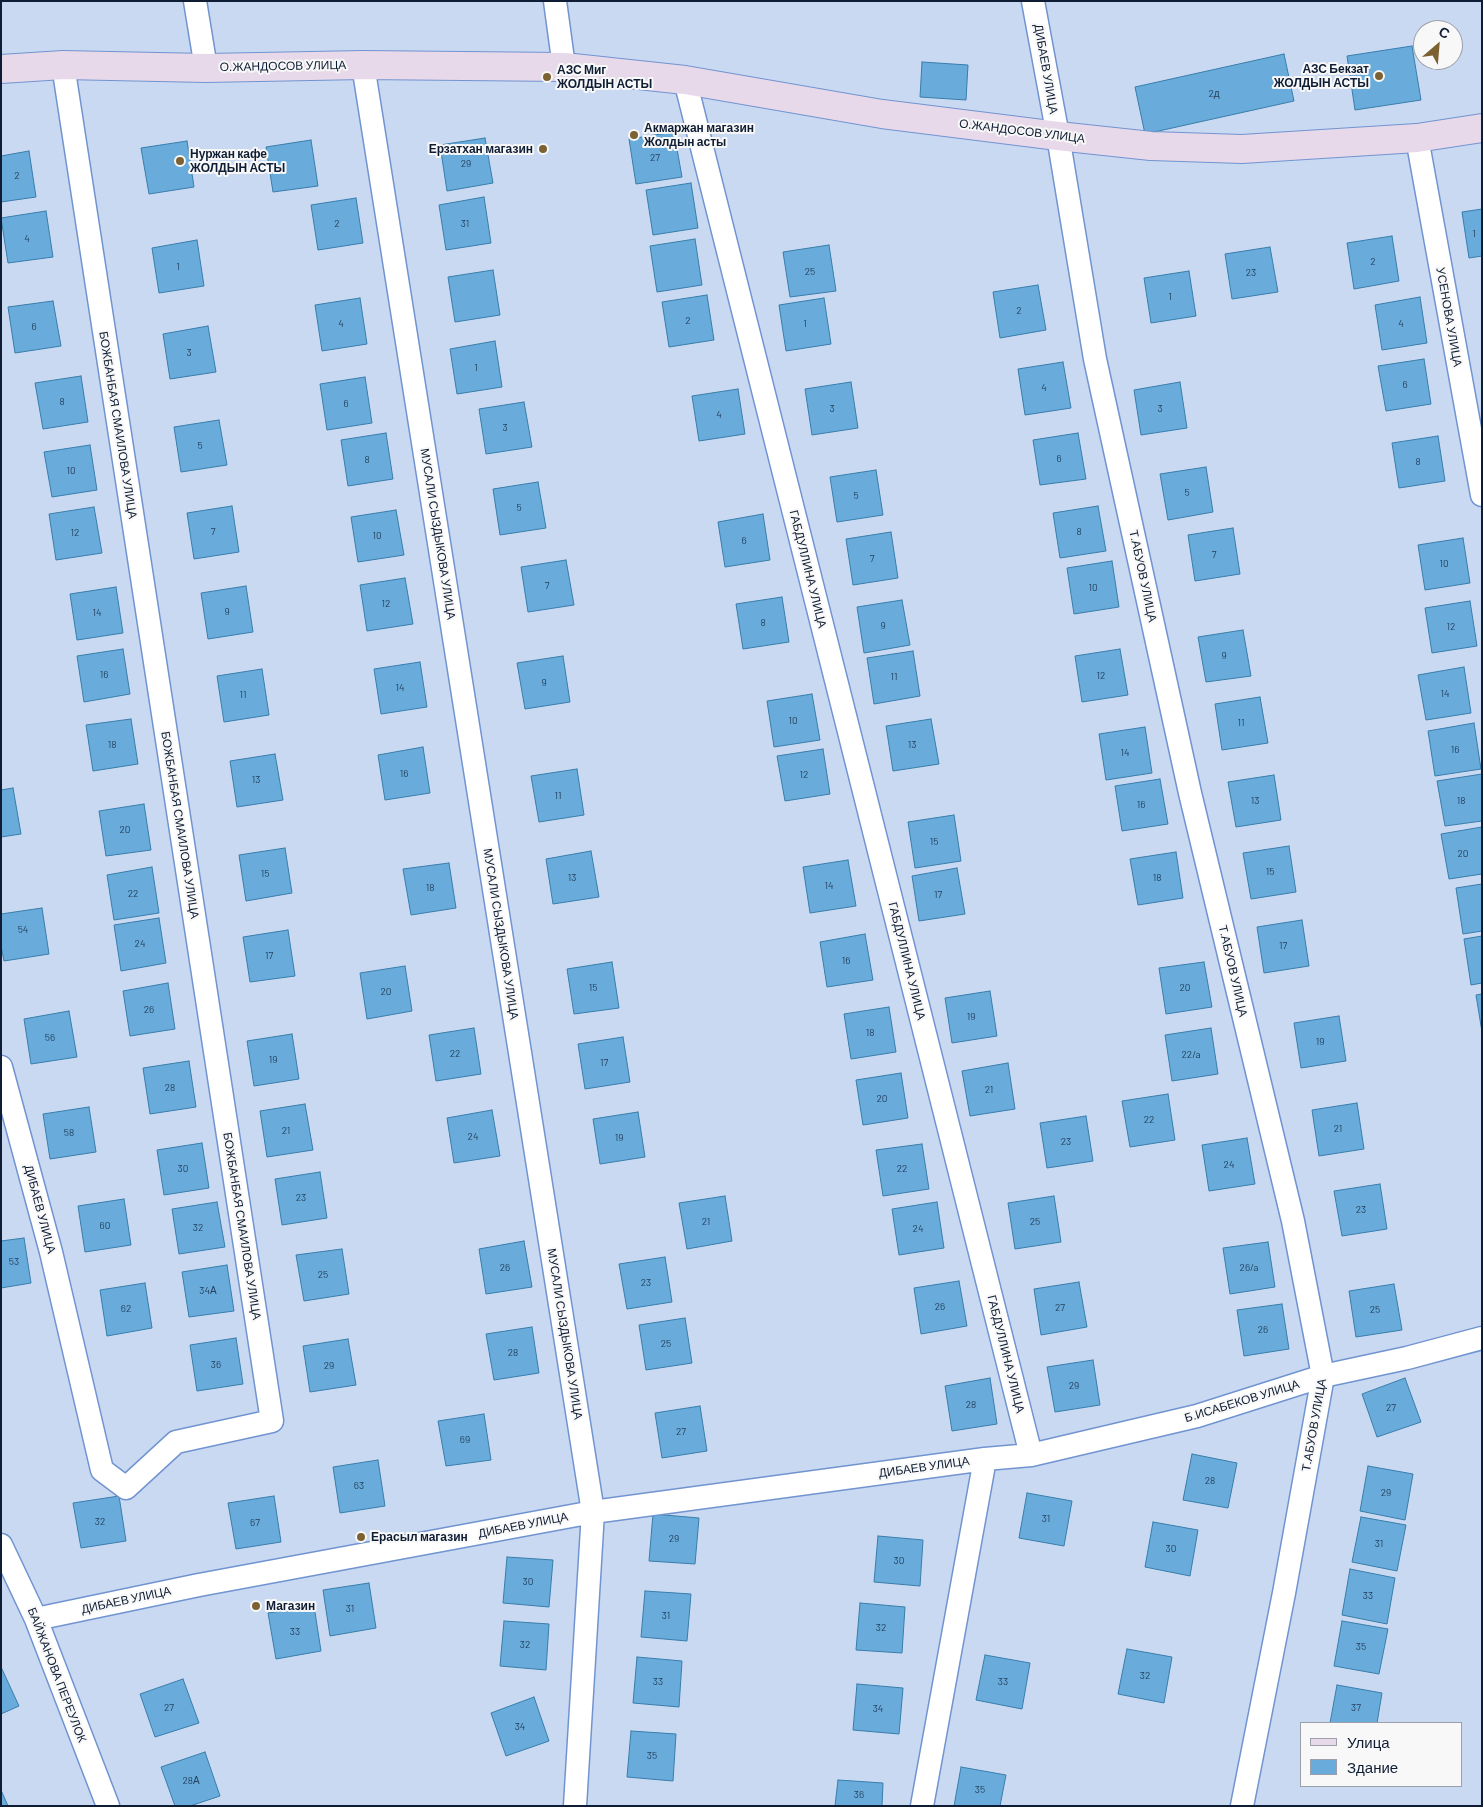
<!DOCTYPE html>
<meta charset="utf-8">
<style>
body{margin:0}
#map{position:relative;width:1483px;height:1807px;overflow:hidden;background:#c9d9f2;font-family:Barlow,sans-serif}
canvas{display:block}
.frame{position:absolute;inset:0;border:2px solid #0f1d34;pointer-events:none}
.legend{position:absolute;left:1300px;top:1722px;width:162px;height:65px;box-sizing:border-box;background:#f8f8f8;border:1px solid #9ba0aa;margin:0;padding:6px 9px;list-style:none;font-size:15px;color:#0f1d34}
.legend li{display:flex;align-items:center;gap:10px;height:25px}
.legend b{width:25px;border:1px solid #9ba0aa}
.north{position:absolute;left:1413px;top:20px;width:50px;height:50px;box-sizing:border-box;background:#f8f8f8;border:1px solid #9ba0aa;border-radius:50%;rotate:27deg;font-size:14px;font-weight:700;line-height:20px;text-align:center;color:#0f1d34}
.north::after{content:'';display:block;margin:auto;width:18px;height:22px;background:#7c6233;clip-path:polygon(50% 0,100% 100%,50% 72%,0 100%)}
</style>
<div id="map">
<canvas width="1483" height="1807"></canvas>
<div class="frame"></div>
<ul class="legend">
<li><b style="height:6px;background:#e7d9e9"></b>Улица</li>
<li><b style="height:14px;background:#69acdc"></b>Здание</li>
</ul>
<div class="north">С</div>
</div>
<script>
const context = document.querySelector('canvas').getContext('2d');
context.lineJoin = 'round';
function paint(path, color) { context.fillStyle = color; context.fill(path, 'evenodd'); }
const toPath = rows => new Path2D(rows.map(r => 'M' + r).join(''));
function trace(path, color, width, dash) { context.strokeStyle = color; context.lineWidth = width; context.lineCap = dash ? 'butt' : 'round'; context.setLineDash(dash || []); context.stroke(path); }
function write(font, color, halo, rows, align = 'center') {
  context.font = font + ' Barlow,sans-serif'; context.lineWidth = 4; context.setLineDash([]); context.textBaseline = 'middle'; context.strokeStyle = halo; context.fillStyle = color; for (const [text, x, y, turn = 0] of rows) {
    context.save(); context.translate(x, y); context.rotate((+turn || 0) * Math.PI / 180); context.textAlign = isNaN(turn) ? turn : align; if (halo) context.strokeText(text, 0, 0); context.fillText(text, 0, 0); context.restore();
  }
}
const building = toPath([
 [1412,46,1421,100,1355,110,1347,56,1412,46],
 [1284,54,1294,101,1145,134,1135,87,1284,54],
 [922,62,968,65,966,100,920,97,922,62],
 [674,132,682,177,636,184,629,139,674,132],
 [485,138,493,183,447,191,440,145,485,138],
 [311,140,318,186,273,192,266,147,311,140],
 [187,141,194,187,149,194,141,148,187,141],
 [29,151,36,197,1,202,1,156,29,151],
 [691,183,698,228,653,235,646,190,691,183],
 [484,197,491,243,446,250,439,205,484,197],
 [356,198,363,243,318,250,311,205,356,198],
 [1482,209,1482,256,1469,258,1462,212,1482,209],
 [46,211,53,257,8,263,1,218,46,211],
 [1392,236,1399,281,1354,289,1347,243,1392,236],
 [695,239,702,285,657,292,650,246,695,239],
 [197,240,204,286,159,293,152,248,197,240],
 [829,245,836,291,790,297,783,252,829,245],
 [1270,247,1278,292,1232,299,1225,254,1270,247],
 [493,270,500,315,455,322,448,277,493,270],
 [1189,271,1196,316,1151,323,1144,278,1189,271],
 [1038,285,1046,330,1000,338,993,292,1038,285],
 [707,295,714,340,669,347,662,302,707,295],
 [1420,297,1427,343,1382,350,1375,305,1420,297],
 [360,298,367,344,322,351,315,305,360,298],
 [824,298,831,344,786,351,779,305,824,298],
 [53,301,61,346,15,353,8,307,53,301],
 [208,326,216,372,170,379,163,334,208,326],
 [495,341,502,387,457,394,450,349,495,341],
 [1424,359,1431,404,1386,411,1378,366,1424,359],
 [1063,362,1071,408,1025,415,1018,369,1063,362],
 [81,376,88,422,43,429,35,383,81,376],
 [365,377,372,423,327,430,320,384,365,377],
 [851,382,858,428,812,435,805,389,851,382],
 [1180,382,1187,428,1141,435,1134,390,1180,382],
 [738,389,745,434,699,441,692,396,738,389],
 [524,402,532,447,486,454,479,409,524,402],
 [219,420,227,465,181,472,174,427,219,420],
 [386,433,393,479,348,486,341,440,386,433],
 [1078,433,1086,479,1040,485,1033,440,1078,433],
 [1438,436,1445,481,1399,488,1392,443,1438,436],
 [90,445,97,490,52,497,44,452,90,445],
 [1206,467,1213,512,1168,520,1160,474,1206,467],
 [876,470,883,515,837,522,830,477,876,470],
 [538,482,546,528,500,535,493,489,538,482],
 [232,506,239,552,194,559,187,513,232,506],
 [1098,506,1106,551,1060,558,1053,513,1098,506],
 [94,507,102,553,56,560,49,514,94,507],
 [396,510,404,555,358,562,351,517,396,510],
 [763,514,770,560,725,567,718,522,763,514],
 [1233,528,1240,574,1195,581,1188,535,1233,528],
 [891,532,898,578,853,585,846,539,891,532],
 [1463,538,1470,583,1425,590,1418,545,1463,538],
 [566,560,574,605,528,612,521,567,566,560],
 [1112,561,1119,607,1074,614,1067,568,1112,561],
 [405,578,413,624,367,631,360,585,405,578],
 [246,586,253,632,208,639,201,593,246,586],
 [116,587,123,633,77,640,70,594,116,587],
 [782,597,789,642,743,649,736,604,782,597],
 [902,600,910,645,864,653,857,607,902,600],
 [1470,601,1477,646,1432,653,1425,608,1470,601],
 [1243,630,1251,676,1206,682,1198,637,1243,630],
 [123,649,130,694,84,702,77,656,123,649],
 [1120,649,1128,695,1082,702,1075,656,1120,649],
 [913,651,920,696,874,704,867,658,913,651],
 [563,656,570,702,525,709,517,663,563,656],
 [420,662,427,707,381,714,374,669,420,662],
 [1464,667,1471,713,1426,720,1418,675,1464,667],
 [262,669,269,715,224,722,217,676,262,669],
 [812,694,820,740,774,747,767,701,812,694],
 [1260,697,1268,743,1222,750,1215,704,1260,697],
 [131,719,138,764,93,771,86,725,131,719],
 [931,719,939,764,893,771,886,726,931,719],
 [1474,723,1481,769,1435,776,1428,731,1474,723],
 [1145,727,1152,773,1106,780,1099,734,1145,727],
 [423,747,430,793,385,800,378,755,423,747],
 [823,749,830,794,785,801,777,756,823,749],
 [275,754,283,800,237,807,230,761,275,754],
 [577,769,584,815,539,822,531,776,577,769],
 [1482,774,1482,821,1445,826,1437,781,1482,774],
 [1274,775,1281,820,1236,827,1228,782,1274,775],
 [1160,779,1168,824,1122,831,1115,786,1160,779],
 [13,788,21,834,1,837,1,790,13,788],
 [144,804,151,850,106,856,99,811,144,804],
 [954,815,961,861,915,868,908,822,954,815],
 [1482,827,1482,874,1449,879,1441,834,1482,827],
 [1289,846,1296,892,1251,899,1243,853,1289,846],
 [285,848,292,893,246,901,239,855,285,848],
 [591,851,599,897,553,904,546,859,591,851],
 [1176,852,1183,898,1138,905,1130,859,1176,852],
 [848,860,856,906,810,913,803,867,848,860],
 [449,863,456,908,411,915,403,869,449,863],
 [152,867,159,913,114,920,107,875,152,867],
 [957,868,965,914,919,921,912,876,957,868],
 [1482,884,1482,931,1463,934,1456,888,1482,884],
 [42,908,49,954,4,961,1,946,1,914,42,908],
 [159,918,166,963,121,971,114,925,159,918],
 [1302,920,1309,966,1264,973,1257,927,1302,920],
 [288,930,295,976,250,982,243,937,288,930],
 [865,934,873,980,827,987,820,942,865,934],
 [1482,936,1482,983,1471,985,1464,939,1482,936],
 [612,962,619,1008,574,1014,567,969,612,962],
 [1204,962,1212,1007,1166,1014,1159,968,1204,962],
 [405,966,412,1011,367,1019,360,973,405,966],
 [168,983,175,1029,130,1036,123,991,168,983],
 [990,991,997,1036,952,1043,945,998,990,991],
 [1482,994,1482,1032,1476,995,1482,994],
 [889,1007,896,1052,851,1059,844,1014,889,1007],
 [69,1011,77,1057,31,1064,24,1019,69,1011],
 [1339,1016,1346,1061,1301,1068,1294,1023,1339,1016],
 [474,1028,481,1074,436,1081,429,1035,474,1028],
 [1211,1028,1218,1074,1172,1081,1165,1035,1211,1028],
 [292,1034,299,1079,254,1086,247,1041,292,1034],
 [623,1037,630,1082,585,1089,578,1044,623,1037],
 [189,1061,196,1107,150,1114,143,1068,189,1061],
 [1008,1063,1015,1109,970,1116,962,1071,1008,1063],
 [901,1073,908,1118,863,1125,856,1080,901,1073],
 [1168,1094,1175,1140,1130,1147,1122,1101,1168,1094],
 [1357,1103,1364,1149,1319,1156,1312,1110,1357,1103],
 [305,1104,313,1150,267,1157,260,1111,305,1104],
 [89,1107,96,1152,50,1159,43,1114,89,1107],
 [492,1110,500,1156,454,1163,447,1118,492,1110],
 [638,1112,645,1157,600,1164,593,1119,638,1112],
 [1086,1116,1093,1161,1047,1168,1040,1123,1086,1116],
 [1247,1138,1255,1184,1209,1191,1202,1145,1247,1138],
 [202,1143,209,1188,164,1195,157,1150,202,1143],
 [922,1144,929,1189,883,1196,876,1150,922,1144],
 [320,1172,327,1218,282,1225,275,1179,320,1172],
 [1380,1184,1387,1229,1342,1236,1334,1191,1380,1184],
 [725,1196,732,1241,687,1249,679,1203,725,1196],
 [1054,1196,1061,1242,1015,1249,1008,1203,1054,1196],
 [124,1199,131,1245,85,1252,78,1206,124,1199],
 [217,1202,225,1247,179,1254,172,1209,217,1202],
 [937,1202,944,1248,899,1255,892,1209,937,1202],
 [24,1238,31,1283,1,1288,1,1241,24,1238],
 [524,1241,532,1287,486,1294,479,1249,524,1241],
 [1268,1242,1275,1287,1230,1294,1223,1248,1268,1242],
 [342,1249,349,1294,304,1301,296,1255,342,1249],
 [665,1257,672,1302,627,1309,619,1264,665,1257],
 [227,1265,234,1311,189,1317,182,1272,227,1265],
 [959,1281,967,1326,921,1334,914,1288,959,1281],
 [1079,1282,1087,1327,1041,1335,1034,1289,1079,1282],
 [145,1283,152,1328,107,1336,100,1290,145,1283],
 [1394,1284,1402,1330,1356,1337,1349,1291,1394,1284],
 [1282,1304,1289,1349,1244,1356,1237,1310,1282,1304],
 [685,1318,692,1363,646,1370,639,1325,685,1318],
 [532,1327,539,1373,494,1380,486,1334,532,1327],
 [236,1338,243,1384,197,1391,190,1345,236,1338],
 [348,1339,356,1385,310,1392,303,1346,348,1339],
 [1093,1360,1100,1405,1055,1412,1047,1367,1093,1360],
 [990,1378,997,1424,952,1431,945,1386,990,1378],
 [1405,1378,1421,1422,1377,1437,1362,1394,1405,1378],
 [700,1406,707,1451,662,1458,655,1413,700,1406],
 [484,1414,491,1460,446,1466,438,1421,484,1414],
 [1192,1454,1237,1463,1228,1508,1183,1500,1192,1454],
 [378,1460,385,1506,340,1513,333,1467,378,1460],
 [1368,1466,1413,1474,1405,1520,1360,1511,1368,1466],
 [1027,1493,1072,1501,1064,1546,1019,1538,1027,1493],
 [119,1496,126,1541,81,1548,73,1503,119,1496],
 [274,1496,281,1542,236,1549,228,1503,274,1496],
 [653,1514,699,1518,695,1564,649,1561,653,1514],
 [1361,1517,1406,1525,1397,1571,1352,1562,1361,1517],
 [1153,1522,1198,1530,1190,1576,1145,1567,1153,1522],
 [878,1536,923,1540,920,1586,874,1582,878,1536],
 [507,1557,553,1560,549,1607,503,1603,507,1557],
 [1350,1569,1395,1578,1387,1624,1342,1615,1350,1569],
 [369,1583,376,1628,330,1636,323,1590,369,1583],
 [645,1591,691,1594,687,1641,641,1637,645,1591],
 [860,1603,905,1607,902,1653,856,1650,860,1603],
 [314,1606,321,1651,276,1659,268,1613,314,1606],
 [504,1621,549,1624,546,1670,500,1666,504,1621],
 [1342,1621,1388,1629,1379,1674,1334,1666,1342,1621],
 [1127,1649,1172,1657,1164,1703,1118,1694,1127,1649],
 [985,1655,1030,1663,1022,1709,976,1700,985,1655],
 [637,1657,682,1661,679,1707,633,1703,637,1657],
 [1,1667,19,1706,1,1714,1,1667],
 [183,1679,199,1723,155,1737,140,1694,183,1679],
 [857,1684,903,1688,899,1734,853,1730,857,1684],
 [1337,1685,1382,1693,1377,1723,1330,1723,1337,1685],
 [534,1697,549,1741,506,1756,491,1713,534,1697],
 [631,1731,676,1734,673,1781,627,1777,631,1731],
 [205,1752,220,1796,190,1806,175,1806,161,1767,205,1752],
 [961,1767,1006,1775,1000,1806,954,1806,961,1767],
 [838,1780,883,1783,882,1806,835,1806,838,1780],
 [1,1790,8,1806,1,1806,1,1790]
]);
paint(building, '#69acdc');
trace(building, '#387daa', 1);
const street = toPath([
 [195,1,206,68],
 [555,1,564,67],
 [1033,1,1058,136,1095,359,1190,793,1293,1221,1323,1376,1284,1593,1242,1806],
 [363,65,593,1512,575,1806],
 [685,80,1031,1455,985,1459,922,1806],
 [1417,138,1482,495],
 [1,1067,51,1252,102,1470,126,1488,176,1442,272,1421,63,65],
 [1031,1455,1197,1416,1323,1376,1407,1358,1482,1338],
 [1,1545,36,1619,108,1806],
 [36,1619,199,1585,593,1512,985,1459]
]);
const secondary = toPath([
 [1,69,63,65,206,68,363,65,564,67,685,80,882,114,1058,136,1151,146,1242,149,1417,138,1482,128]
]);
trace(street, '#7194d0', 25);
trace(secondary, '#7194d0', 30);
trace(street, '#fff', 22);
trace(secondary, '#e7d9e9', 28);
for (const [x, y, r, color] of [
 [1379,76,5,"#7c6233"],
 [547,77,5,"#7c6233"],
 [634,135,5,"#7c6233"],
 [543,149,5,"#7c6233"],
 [180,161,5,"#7c6233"],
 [361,1537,5,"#7c6233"],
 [256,1606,5,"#7c6233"]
]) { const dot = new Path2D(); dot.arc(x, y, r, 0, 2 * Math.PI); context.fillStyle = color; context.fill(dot); trace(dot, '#f8f8f8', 2); }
write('10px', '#26415e', null, [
 ["2д",1214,94],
 ["27",655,158],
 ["29",466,164],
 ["2",17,176],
 ["2",337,224],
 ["31",465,224],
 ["1",1474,234],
 ["4",27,239],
 ["2",1373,262],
 ["1",178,267],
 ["25",810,272],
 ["23",1251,273],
 ["1",1170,297],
 ["2",1019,311],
 ["2",688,321],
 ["4",341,324],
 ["1",805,324],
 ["4",1401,324],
 ["6",34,327],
 ["3",189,353],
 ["1",476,368],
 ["6",1405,385],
 ["4",1044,388],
 ["8",62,402],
 ["6",346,404],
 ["3",832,409],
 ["3",1160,409],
 ["4",719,415],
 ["3",505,428],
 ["5",200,446],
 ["6",1059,459],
 ["8",367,460],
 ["8",1418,462],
 ["10",71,471],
 ["5",1187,493],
 ["5",856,496],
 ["5",519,508],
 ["7",213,532],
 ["8",1079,532],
 ["12",75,533],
 ["10",377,536],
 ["6",744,541],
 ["7",1214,555],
 ["7",872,559],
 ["10",1444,564],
 ["7",547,586],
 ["10",1093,588],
 ["12",386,604],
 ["9",227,612],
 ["14",97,613],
 ["8",763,623],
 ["9",883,626],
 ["12",1451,627],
 ["9",1224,656],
 ["16",104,675],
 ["12",1101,676],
 ["11",894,677],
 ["9",544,683],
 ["14",400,688],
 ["14",1445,694],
 ["11",243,695],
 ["10",793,721],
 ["11",1241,723],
 ["18",112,745],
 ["13",912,745],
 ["16",1455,750],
 ["14",1125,753],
 ["16",404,774],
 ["12",804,775],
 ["13",256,780],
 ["11",558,796],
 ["13",1255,801],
 ["18",1461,801],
 ["16",1141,805],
 ["20",125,830],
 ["15",934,842],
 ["20",1463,854],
 ["15",1270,872],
 ["15",265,874],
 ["13",572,878],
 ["18",1157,878],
 ["14",829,886],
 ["18",430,888],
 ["22",133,894],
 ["17",938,895],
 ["54",23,930],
 ["24",140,944],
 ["17",1283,946],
 ["17",269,956],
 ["16",846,961],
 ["15",593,988],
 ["20",1185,988],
 ["20",386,992],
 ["26",149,1010],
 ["19",971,1017],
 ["18",870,1033],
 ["56",50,1038],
 ["19",1320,1042],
 ["22",455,1054],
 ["22/a",1191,1055],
 ["19",273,1060],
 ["17",604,1063],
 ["28",170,1088],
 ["21",989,1090],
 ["20",882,1099],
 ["22",1149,1120],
 ["21",1338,1129],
 ["21",286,1131],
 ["58",69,1133],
 ["24",473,1137],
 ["19",619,1138],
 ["23",1066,1142],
 ["24",1229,1165],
 ["30",183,1169],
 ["22",902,1169],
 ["23",301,1198],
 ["23",1361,1210],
 ["21",706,1222],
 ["25",1035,1222],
 ["60",105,1226],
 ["32",198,1228],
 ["24",918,1229],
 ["53",14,1262],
 ["26",505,1268],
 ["26/a",1249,1268],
 ["25",323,1275],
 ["23",646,1283],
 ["34А",208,1291],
 ["26",940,1307],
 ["27",1060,1308],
 ["62",126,1309],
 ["25",1375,1310],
 ["26",1263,1330],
 ["25",666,1344],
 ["28",513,1353],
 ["36",216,1365],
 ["29",329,1366],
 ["29",1074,1386],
 ["28",971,1405],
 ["27",1391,1408],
 ["27",681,1432],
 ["69",465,1440],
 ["28",1210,1481],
 ["63",359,1486],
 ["29",1386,1493],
 ["31",1046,1519],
 ["32",100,1522],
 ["67",255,1523],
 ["29",674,1539],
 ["31",1379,1544],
 ["30",1171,1549],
 ["30",899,1561],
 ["30",528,1582],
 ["33",1368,1596],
 ["31",350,1609],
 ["31",666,1616],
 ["32",881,1628],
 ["33",295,1632],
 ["32",525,1645],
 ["35",1361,1647],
 ["32",1145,1676],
 ["33",658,1682],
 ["33",1003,1682],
 ["27",169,1708],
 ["37",1356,1708],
 ["34",878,1709],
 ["34",520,1727],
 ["35",652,1756],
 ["28А",191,1781],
 ["35",980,1790],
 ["36",859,1795]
]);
write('12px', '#0f1d34', '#f8f8f8', [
 ["О.ЖАНДОСОВ УЛИЦА",283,66,-1],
 ["ДИБАЕВ УЛИЦА",1046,69,80],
 ["О.ЖАНДОСОВ УЛИЦА",1022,131,7],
 ["УСЕНОВА УЛИЦА",1449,317,80],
 ["БОЖБАНБАЯ СМАИЛОВА УЛИЦА",118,425,81],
 ["МУСАЛИ СЫЗДЫКОВА УЛИЦА",438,534,81],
 ["ГАБДУЛЛИНА УЛИЦА",808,569,76],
 ["Т.АБУОВ УЛИЦА",1143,576,78],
 ["БОЖБАНБАЯ СМАИЛОВА УЛИЦА",180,825,81],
 ["МУСАЛИ СЫЗДЫКОВА УЛИЦА",501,934,81],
 ["ГАБДУЛЛИНА УЛИЦА",907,961,76],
 ["Т.АБУОВ УЛИЦА",1233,971,77],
 ["ДИБАЕВ УЛИЦА",40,1209,75],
 ["БОЖБАНБАЯ СМАИЛОВА УЛИЦА",242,1226,81],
 ["МУСАЛИ СЫЗДЫКОВА УЛИЦА",565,1334,81],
 ["ГАБДУЛЛИНА УЛИЦА",1006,1354,76],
 ["Б.ИСАБЕКОВ УЛИЦА",1242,1401,-17],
 ["Т.АБУОВ УЛИЦА",1314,1425,-80],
 ["ДИБАЕВ УЛИЦА",924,1467,-8],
 ["ДИБАЕВ УЛИЦА",523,1525,-11],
 ["ДИБАЕВ УЛИЦА",126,1600,-12],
 ["БАЙЖАНОВА ПЕРЕУЛОК",57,1675,69]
]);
write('bold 12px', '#0f1d34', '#f8f8f8', [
 ["АЗС Бекзат",1369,69,"right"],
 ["ЖОЛДЫН АСТЫ",1369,83,"right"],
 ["АЗС Миг",557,70],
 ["ЖОЛДЫН АСТЫ",557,84],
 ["Акмаржан магазин",644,128],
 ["Жолдын асты",644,142],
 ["Ерзатхан магазин",533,149,"right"],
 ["Нуржан кафе",190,154],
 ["ЖОЛДЫН АСТЫ",190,168],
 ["Ерасыл магазин",371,1537],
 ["Магазин",266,1606]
], 'left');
</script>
